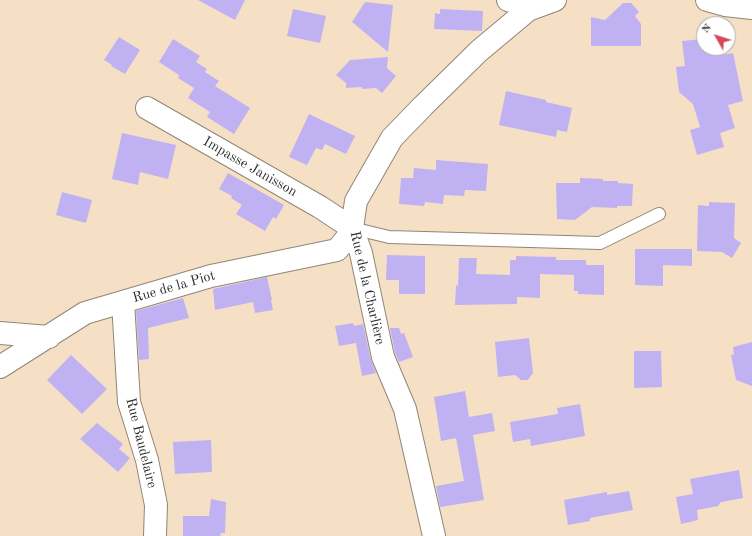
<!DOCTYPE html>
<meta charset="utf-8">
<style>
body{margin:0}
#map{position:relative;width:752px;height:536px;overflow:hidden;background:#f5e0c5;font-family:"Old Standard TT",serif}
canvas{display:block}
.north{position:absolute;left:696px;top:16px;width:40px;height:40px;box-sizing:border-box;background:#fff;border:1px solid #aaa;border-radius:50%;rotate:309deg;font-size:11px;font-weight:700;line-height:16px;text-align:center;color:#2b2b2b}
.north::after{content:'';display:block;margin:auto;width:14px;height:18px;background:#d1495b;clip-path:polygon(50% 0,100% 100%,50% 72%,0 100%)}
</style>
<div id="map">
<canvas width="752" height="536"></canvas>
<div class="north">N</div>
</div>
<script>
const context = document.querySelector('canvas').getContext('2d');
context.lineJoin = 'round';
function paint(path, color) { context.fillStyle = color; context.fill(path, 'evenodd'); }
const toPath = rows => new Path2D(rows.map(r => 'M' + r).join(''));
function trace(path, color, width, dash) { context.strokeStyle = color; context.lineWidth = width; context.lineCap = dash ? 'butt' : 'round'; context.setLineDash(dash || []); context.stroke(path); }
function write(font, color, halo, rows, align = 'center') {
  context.font = font + ' "Old Standard TT",serif'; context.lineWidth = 3.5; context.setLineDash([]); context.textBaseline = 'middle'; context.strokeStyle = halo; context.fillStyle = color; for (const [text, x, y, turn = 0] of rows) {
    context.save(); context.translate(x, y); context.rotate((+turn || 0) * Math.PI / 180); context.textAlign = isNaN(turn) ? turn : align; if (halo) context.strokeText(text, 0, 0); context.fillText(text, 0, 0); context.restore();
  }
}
paint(toPath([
 [198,0,245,0,235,20],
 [365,2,393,5,388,52,352,22],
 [623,3,631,3,639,12,635,16,641,24,641,46,591,46,591,17,605,20],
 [293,9,326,16,320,43,287,36],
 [440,9,483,11,482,31,434,29,435,13,440,14],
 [119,37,140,50,125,74,111,66,112,65,104,60],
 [173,39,200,56,196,62,207,69,205,72,219,81,215,86,250,108,234,134,207,117,210,112,188,98,194,88,178,78,179,75,159,62],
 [702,39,704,48,716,51,721,55,733,53,743,101,728,105,735,128,720,133,724,147,697,155,690,130,700,127,693,104,679,92,676,67,685,66,682,41],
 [388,57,387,68,396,76,382,93,376,88,362,89,362,87,346,88,346,83,336,75,350,60],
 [506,91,546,100,546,102,572,108,567,132,557,130,556,137,499,125],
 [309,114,355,136,346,154,325,144,322,150,316,148,307,165,289,157],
 [122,133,176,145,168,179,140,172,138,185,112,179],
 [436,160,488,164,486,191,465,190,464,196,444,195,443,204,425,202,424,206,399,204,401,178,413,178,414,168,436,170],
 [228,173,284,205,276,219,273,217,265,231,236,214,242,205,231,198,232,196,219,189],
 [580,178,603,179,603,181,618,181,618,183,633,184,632,206,617,206,617,208,592,207,575,220,557,219,556,183,580,183],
 [62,192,92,200,86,223,56,215],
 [709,202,735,203,734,238,741,243,732,258,722,252,697,251,698,205,709,206],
 [635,249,692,249,692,266,663,265,663,286,635,285],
 [387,255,425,256,425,294,399,294,399,280,386,280],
 [516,256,556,257,556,260,586,260,586,265,604,265,604,295,578,294,578,291,574,291,574,275,540,274,540,298,517,297,517,304,455,305,456,285,458,286,459,258,477,258,476,274,510,275,510,260,516,260],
 [267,277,272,300,271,300,273,310,255,313,253,302,215,310,213,289],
 [183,298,189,318,148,328,149,359,139,360,136,311],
 [353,323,354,326,363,324,371,360,376,373,362,376,356,343,339,346,335,326],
 [390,328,399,328,401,334,404,333,413,357,399,362,395,353],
 [529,338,533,373,528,380,521,380,515,375,498,377,495,342],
 [752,342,752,386,736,380,731,355,734,354,733,347],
 [634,351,661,351,662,387,634,388],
 [71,355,107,389,82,414,47,380],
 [465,391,469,417,492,413,495,431,473,435,484,500,440,507,436,486,464,481,456,438,441,441,434,397],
 [580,404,585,436,531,446,530,439,513,442,510,422,558,414,557,408],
 [97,423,123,444,119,449,130,458,118,472,80,439],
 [211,440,212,472,175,474,173,442],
 [739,470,743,498,721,502,718,506,697,510,698,520,681,524,676,497,693,494,690,479],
 [629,491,633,510,590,518,590,521,568,525,564,500,607,492,607,495],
 [211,499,226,502,225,533,221,533,220,536,183,536,183,516,209,516]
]), '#c0b1f3');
const lane = toPath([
 [352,228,389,237,600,243,659,214]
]);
const street = toPath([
 [508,0,514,2,528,10],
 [707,0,725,5,752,8],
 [147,108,320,207,352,228],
 [123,302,129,402,147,460,156,505,155,536],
 [0,333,49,337],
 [0,367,85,313,211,276,337,250,346,239,352,228],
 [434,536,405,409,383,357,361,253,352,228,356,201,392,138,423,106,479,51,528,10,555,0]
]);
trace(lane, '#908678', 14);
trace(street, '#908678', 24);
trace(lane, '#fff', 12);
trace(street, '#fff', 22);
write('14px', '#2b2b2b', '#fff', [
 ["Impasse Janisson",250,167,30],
 ["Rue de la Piot",174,287,-16],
 ["Rue de la Charlière",367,288,77],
 ["Rue Baudelaire",141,443,76]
]);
</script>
